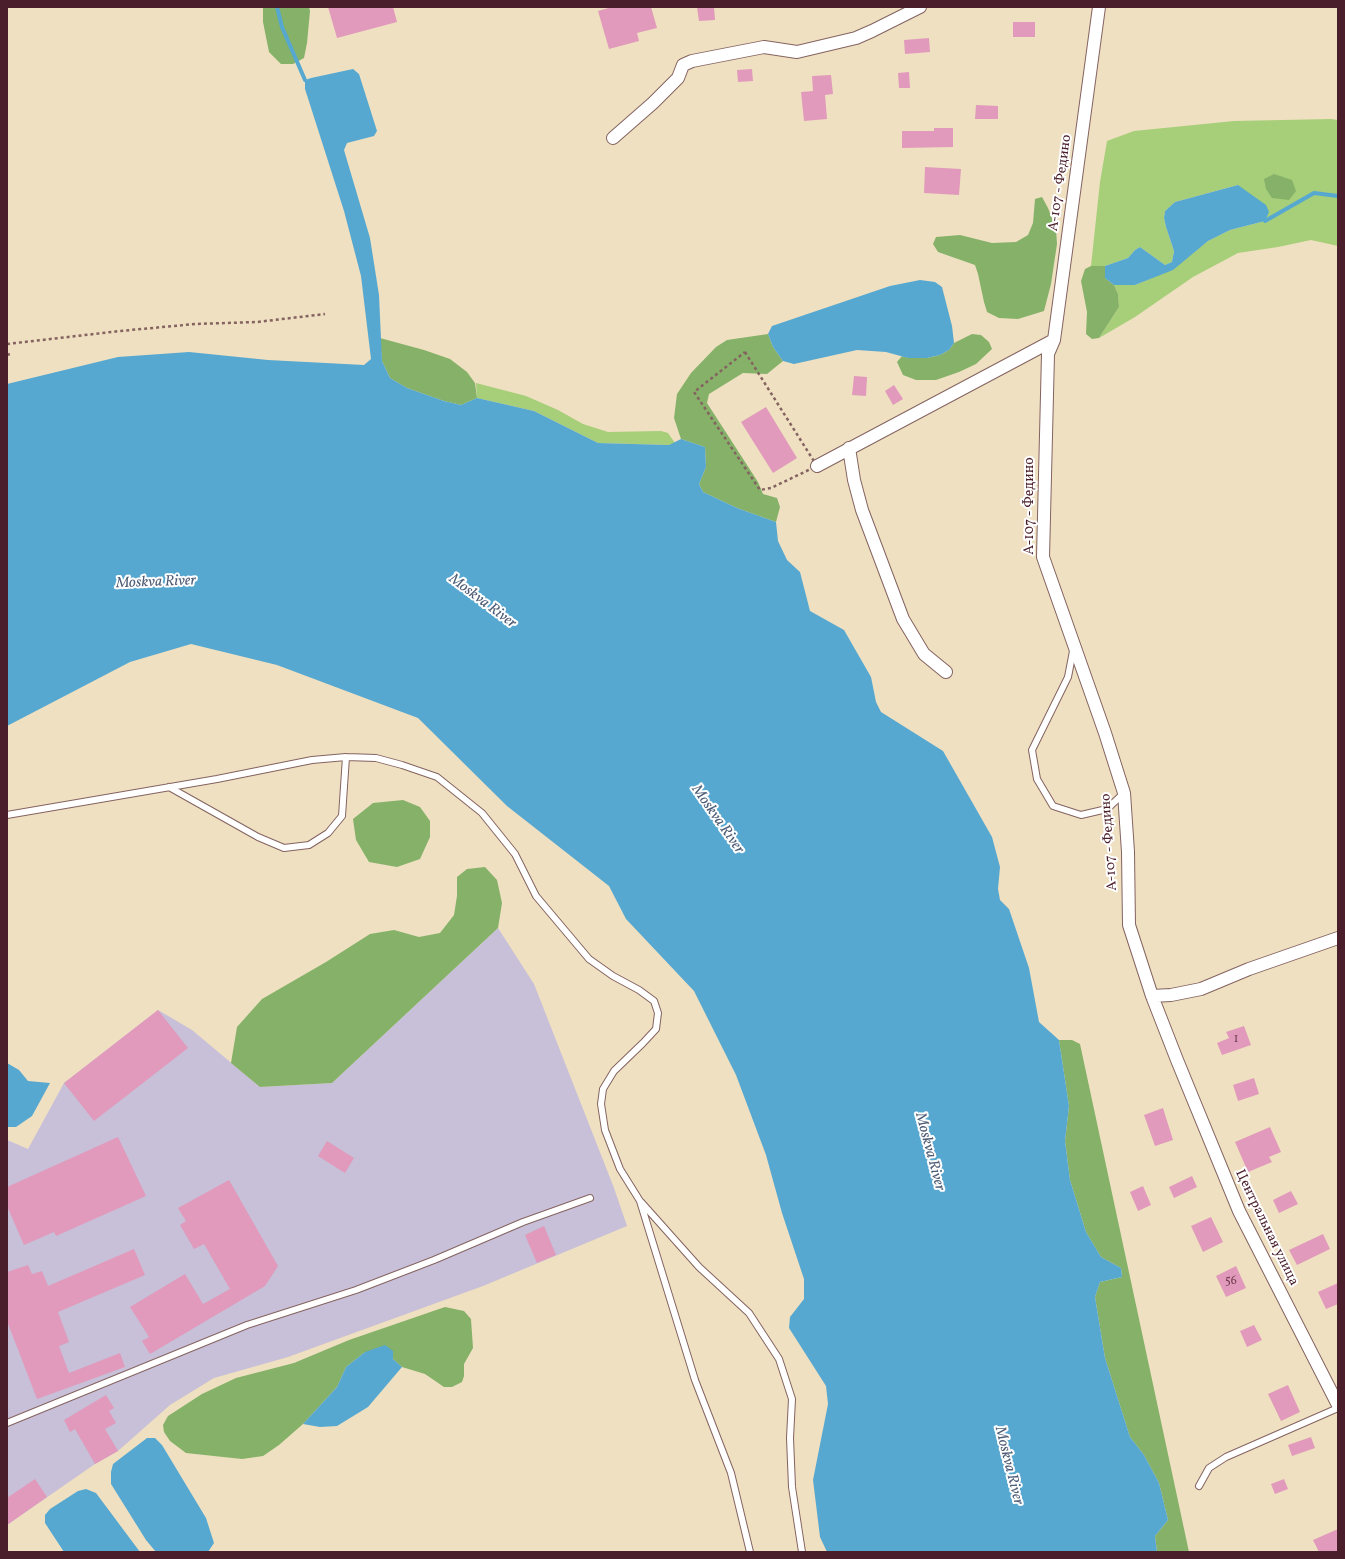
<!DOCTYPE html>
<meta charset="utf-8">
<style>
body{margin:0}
#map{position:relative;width:1345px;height:1559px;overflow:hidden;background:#efe0c1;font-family:Vollkorn,serif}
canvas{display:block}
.frame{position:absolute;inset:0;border:8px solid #4a1f2b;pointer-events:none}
</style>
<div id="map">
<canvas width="1345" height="1559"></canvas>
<div class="frame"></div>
</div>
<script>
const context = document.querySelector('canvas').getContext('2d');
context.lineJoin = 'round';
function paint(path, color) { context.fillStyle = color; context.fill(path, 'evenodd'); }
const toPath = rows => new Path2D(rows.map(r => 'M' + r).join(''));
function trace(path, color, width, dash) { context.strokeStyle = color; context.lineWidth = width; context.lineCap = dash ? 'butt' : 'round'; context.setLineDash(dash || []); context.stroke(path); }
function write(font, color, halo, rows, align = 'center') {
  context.font = font + ' Vollkorn,serif'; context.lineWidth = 4; context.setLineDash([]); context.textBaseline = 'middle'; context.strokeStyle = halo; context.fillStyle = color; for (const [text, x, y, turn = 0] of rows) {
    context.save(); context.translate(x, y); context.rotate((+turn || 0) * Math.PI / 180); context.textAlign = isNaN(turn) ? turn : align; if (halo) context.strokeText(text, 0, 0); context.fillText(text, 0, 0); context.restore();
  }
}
paint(toPath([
 [498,928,534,984,614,1188,627,1226,483,1286,288,1357,214,1378,170,1405,118,1451,95,1464,7,1525,7,1140,28,1149,64,1083,158,1010,192,1030,260,1087,332,1083]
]), '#c8bfd8');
paint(toPath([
 [1331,119,1338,120,1338,246,1311,240,1278,247,1238,253,1193,277,1135,317,1099,338,1119,307,1118,294,1114,285,1135,285,1152,278,1190,255,1208,241,1230,230,1265,221,1238,185,1175,202,1165,211,1164,218,1166,227,1174,251,1172,262,1165,265,1140,247,1135,250,1128,258,1105,266,1091,266,1100,182,1107,141,1134,131,1234,121],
 [476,383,526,396,558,410,583,424,608,432,661,431,668,433,675,443,669,445,598,443,534,411,477,398]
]), '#a7ce79');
paint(toPath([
 [263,7,309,7,310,11,307,43,304,58,293,64,281,64,269,52,263,22],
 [1274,174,1292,180,1296,191,1289,200,1272,198,1266,189,1264,179],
 [1042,197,1048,208,1056,229,1057,244,1051,284,1044,311,1018,319,999,318,987,312,984,302,978,274,975,265,938,252,933,244,936,237,960,235,992,243,1016,242,1028,235,1033,223,1035,199],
 [1091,266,1105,266,1105,278,1114,285,1118,294,1119,307,1099,338,1092,339,1086,334,1087,312,1081,281,1085,269],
 [768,334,773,347,783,361,767,374,743,373,709,394,707,403,758,482,763,494,777,498,780,507,776,522,737,508,703,492,699,484,706,467,705,447,681,439,674,418,677,394,691,373,716,347,727,340],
 [972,334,981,335,989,342,992,349,976,364,959,372,936,380,916,380,903,375,897,362,902,356,908,358,927,358,940,355,949,350,954,343],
 [380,338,424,350,450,359,467,372,475,383,477,398,461,405,444,401,407,388,390,378,382,361],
 [403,800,420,807,430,821,430,837,420,859,397,867,369,862,356,840,353,819,373,803],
 [485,867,497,880,502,903,498,928,332,1083,260,1087,231,1063,237,1027,262,999,326,962,370,934,394,930,419,937,440,933,454,915,457,896,457,877,467,869],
 [1059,1040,1072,1040,1080,1044,1189,1552,1157,1552,1155,1536,1168,1520,1159,1483,1144,1455,1130,1437,1105,1358,1095,1297,1100,1282,1122,1277,1121,1268,1101,1257,1086,1232,1070,1180,1065,1141,1069,1106],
 [445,1307,464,1311,471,1319,473,1348,464,1364,464,1376,462,1382,452,1387,444,1387,425,1374,402,1367,393,1359,365,1352,346,1367,337,1387,303,1424,279,1445,263,1456,242,1459,186,1453,170,1441,164,1432,163,1425,168,1416,202,1394,236,1378,294,1363,349,1340]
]), '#85b169');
paint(toPath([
 [353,69,359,74,377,131,374,136,347,143,344,150,370,238,379,295,382,361,390,378,407,388,444,401,461,405,477,398,534,411,598,443,669,445,681,439,705,447,706,467,699,484,703,492,737,508,776,522,778,541,787,560,800,572,810,611,844,630,871,677,876,702,881,712,943,751,992,837,1000,867,998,889,1000,900,1009,909,1029,968,1039,1022,1059,1040,1069,1106,1065,1141,1070,1180,1086,1232,1101,1257,1121,1268,1122,1277,1100,1282,1095,1297,1105,1358,1130,1437,1144,1455,1159,1483,1168,1520,1155,1536,1157,1552,827,1552,820,1537,813,1480,828,1404,826,1386,789,1328,790,1317,804,1299,804,1279,782,1213,766,1155,736,1075,694,991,626,919,609,886,507,806,418,718,277,665,191,644,130,662,7,726,7,384,118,357,189,352,268,360,364,365,371,359,361,276,344,211,305,89,305,80,311,78],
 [1238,185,1266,205,1269,212,1265,221,1230,230,1208,241,1173,270,1135,285,1114,285,1105,278,1105,266,1128,258,1135,250,1140,247,1165,265,1172,262,1174,251,1166,227,1164,218,1165,211,1175,202],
 [920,280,935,282,942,287,952,326,954,343,949,350,940,355,927,358,908,358,886,352,857,350,794,364,783,361,773,347,768,334,772,326,890,286],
 [7,1063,19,1070,28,1081,50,1083,32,1116,16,1127,7,1127],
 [385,1345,393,1351,393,1359,402,1367,368,1407,337,1426,320,1427,303,1424,337,1387,346,1367,365,1352],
 [147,1438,155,1438,162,1445,206,1518,214,1543,208,1552,156,1552,146,1540,111,1484,111,1472,113,1464],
 [86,1489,96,1493,140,1552,64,1552,45,1523,45,1515,50,1509,78,1491]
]), '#56a8d1');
trace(toPath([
 [277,7,282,27,305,80],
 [1265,221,1314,193,1338,196]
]), '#56a8d1', 4);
paint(toPath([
 [328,7,393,7,397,22,337,38],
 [612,7,651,7,657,28,637,33,639,41,609,49,598,11],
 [697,7,714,7,715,20,699,21],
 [1013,22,1035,22,1035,37,1013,37],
 [929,38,930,52,905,54,904,40],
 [752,69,753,81,738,82,737,70],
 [909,72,910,88,899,88,898,73],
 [831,75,833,94,825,95,827,119,804,121,801,92,813,91,812,76],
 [976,105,998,106,998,119,975,119],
 [934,128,953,128,953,147,902,148,902,131,934,131],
 [925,167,961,169,959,195,924,193],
 [854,376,867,377,866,396,852,395],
 [894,385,903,399,893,405,885,391],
 [766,407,797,458,773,473,741,422],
 [158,1010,188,1048,94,1121,64,1083],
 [1244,1026,1251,1045,1222,1055,1217,1043,1229,1038,1226,1032],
 [1254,1078,1259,1094,1238,1101,1233,1085],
 [1163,1108,1173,1140,1155,1146,1144,1115],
 [1270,1127,1281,1152,1269,1157,1272,1162,1248,1172,1235,1142],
 [118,1137,146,1196,56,1236,54,1232,24,1245,7,1206,7,1187],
 [327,1141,354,1158,345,1173,318,1156],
 [1192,1176,1197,1187,1174,1198,1169,1187],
 [229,1180,278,1266,265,1286,150,1354,142,1341,149,1337,130,1307,185,1274,203,1304,230,1289,204,1244,194,1249,180,1225,186,1221,178,1208],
 [1143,1186,1151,1205,1138,1211,1130,1192],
 [1291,1191,1298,1204,1279,1213,1273,1200],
 [1211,1217,1223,1242,1203,1252,1191,1226],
 [544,1226,556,1255,537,1263,525,1235],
 [1323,1234,1330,1249,1297,1265,1289,1250],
 [134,1249,145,1275,58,1312,69,1342,59,1346,69,1373,120,1353,125,1367,37,1399,7,1321,7,1272,28,1265,32,1274,42,1271,48,1286],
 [1236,1266,1246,1288,1226,1297,1216,1276],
 [1338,1283,1338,1304,1326,1309,1318,1292],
 [1254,1325,1262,1340,1247,1347,1240,1331],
 [1288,1385,1300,1412,1281,1421,1268,1394],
 [106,1395,114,1408,109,1411,116,1423,105,1429,118,1451,95,1464,75,1429,70,1432,64,1420],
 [1311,1437,1315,1448,1292,1456,1288,1445],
 [35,1479,47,1497,7,1525,7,1498],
 [1284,1479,1288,1489,1275,1494,1271,1484],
 [1338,1529,1338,1552,1319,1552,1313,1540]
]), '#e19abb');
const lane = toPath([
 [1073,651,1068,677,1032,750,1037,779,1053,806,1081,815,1107,809,1124,793],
 [169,787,258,837,284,848,309,845,328,833,342,816,346,757],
 [7,815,217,779,312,760,346,757,376,758,402,765,437,777,482,813,515,854,536,896,589,959,613,976,639,990,654,1001,658,1013,656,1029,643,1043,614,1071,603,1089,601,1104,605,1130,620,1169,640,1201,695,1380,731,1473,750,1552],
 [641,1202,699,1267,749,1313,779,1359,792,1399,790,1438,792,1487,802,1552],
 [7,1423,247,1325,356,1290,434,1260,523,1222,590,1198],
 [1199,1486,1209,1468,1226,1457,1338,1408]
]);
const street = toPath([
 [1099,7,1054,340,1048,354,1043,557,1105,733,1124,793,1128,852,1129,925,1152,996,1177,1060,1239,1211,1338,1405],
 [613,138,653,103,678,78,683,65,692,61,764,47,797,52,856,38,872,31,920,7],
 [849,448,854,480,862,510,903,619,924,654,946,672],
 [817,466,1054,340],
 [1152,996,1171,995,1201,989,1249,969,1338,938]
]);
trace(lane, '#846360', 8);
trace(street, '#846360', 14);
trace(toPath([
 [7,344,120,331,195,324,257,322,325,314],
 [745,352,817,466,771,488,760,490,694,392,745,352],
 [7,355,10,354]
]), '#846360', 2.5, [3, 3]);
trace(lane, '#fff', 6);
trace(street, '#fff', 12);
write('12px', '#703e4f', null, [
 ["1",1236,1040],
 ["56",1231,1282]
]);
write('14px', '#4a1f2b', '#fff', [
 ["А-107 - Федино",1061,183,-82],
 ["А-107 - Федино",1030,506,-90],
 ["А-107 - Федино",1110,842,-94],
 ["Центральная улица",1266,1228,64]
]);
write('italic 15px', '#4f5d76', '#fff', [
 ["Moskva River",156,583,-2],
 ["Moskva River",482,602,37],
 ["Moskva River",717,820,55],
 ["Moskva River",929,1152,75],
 ["Moskva River",1008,1466,76]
]);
</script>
